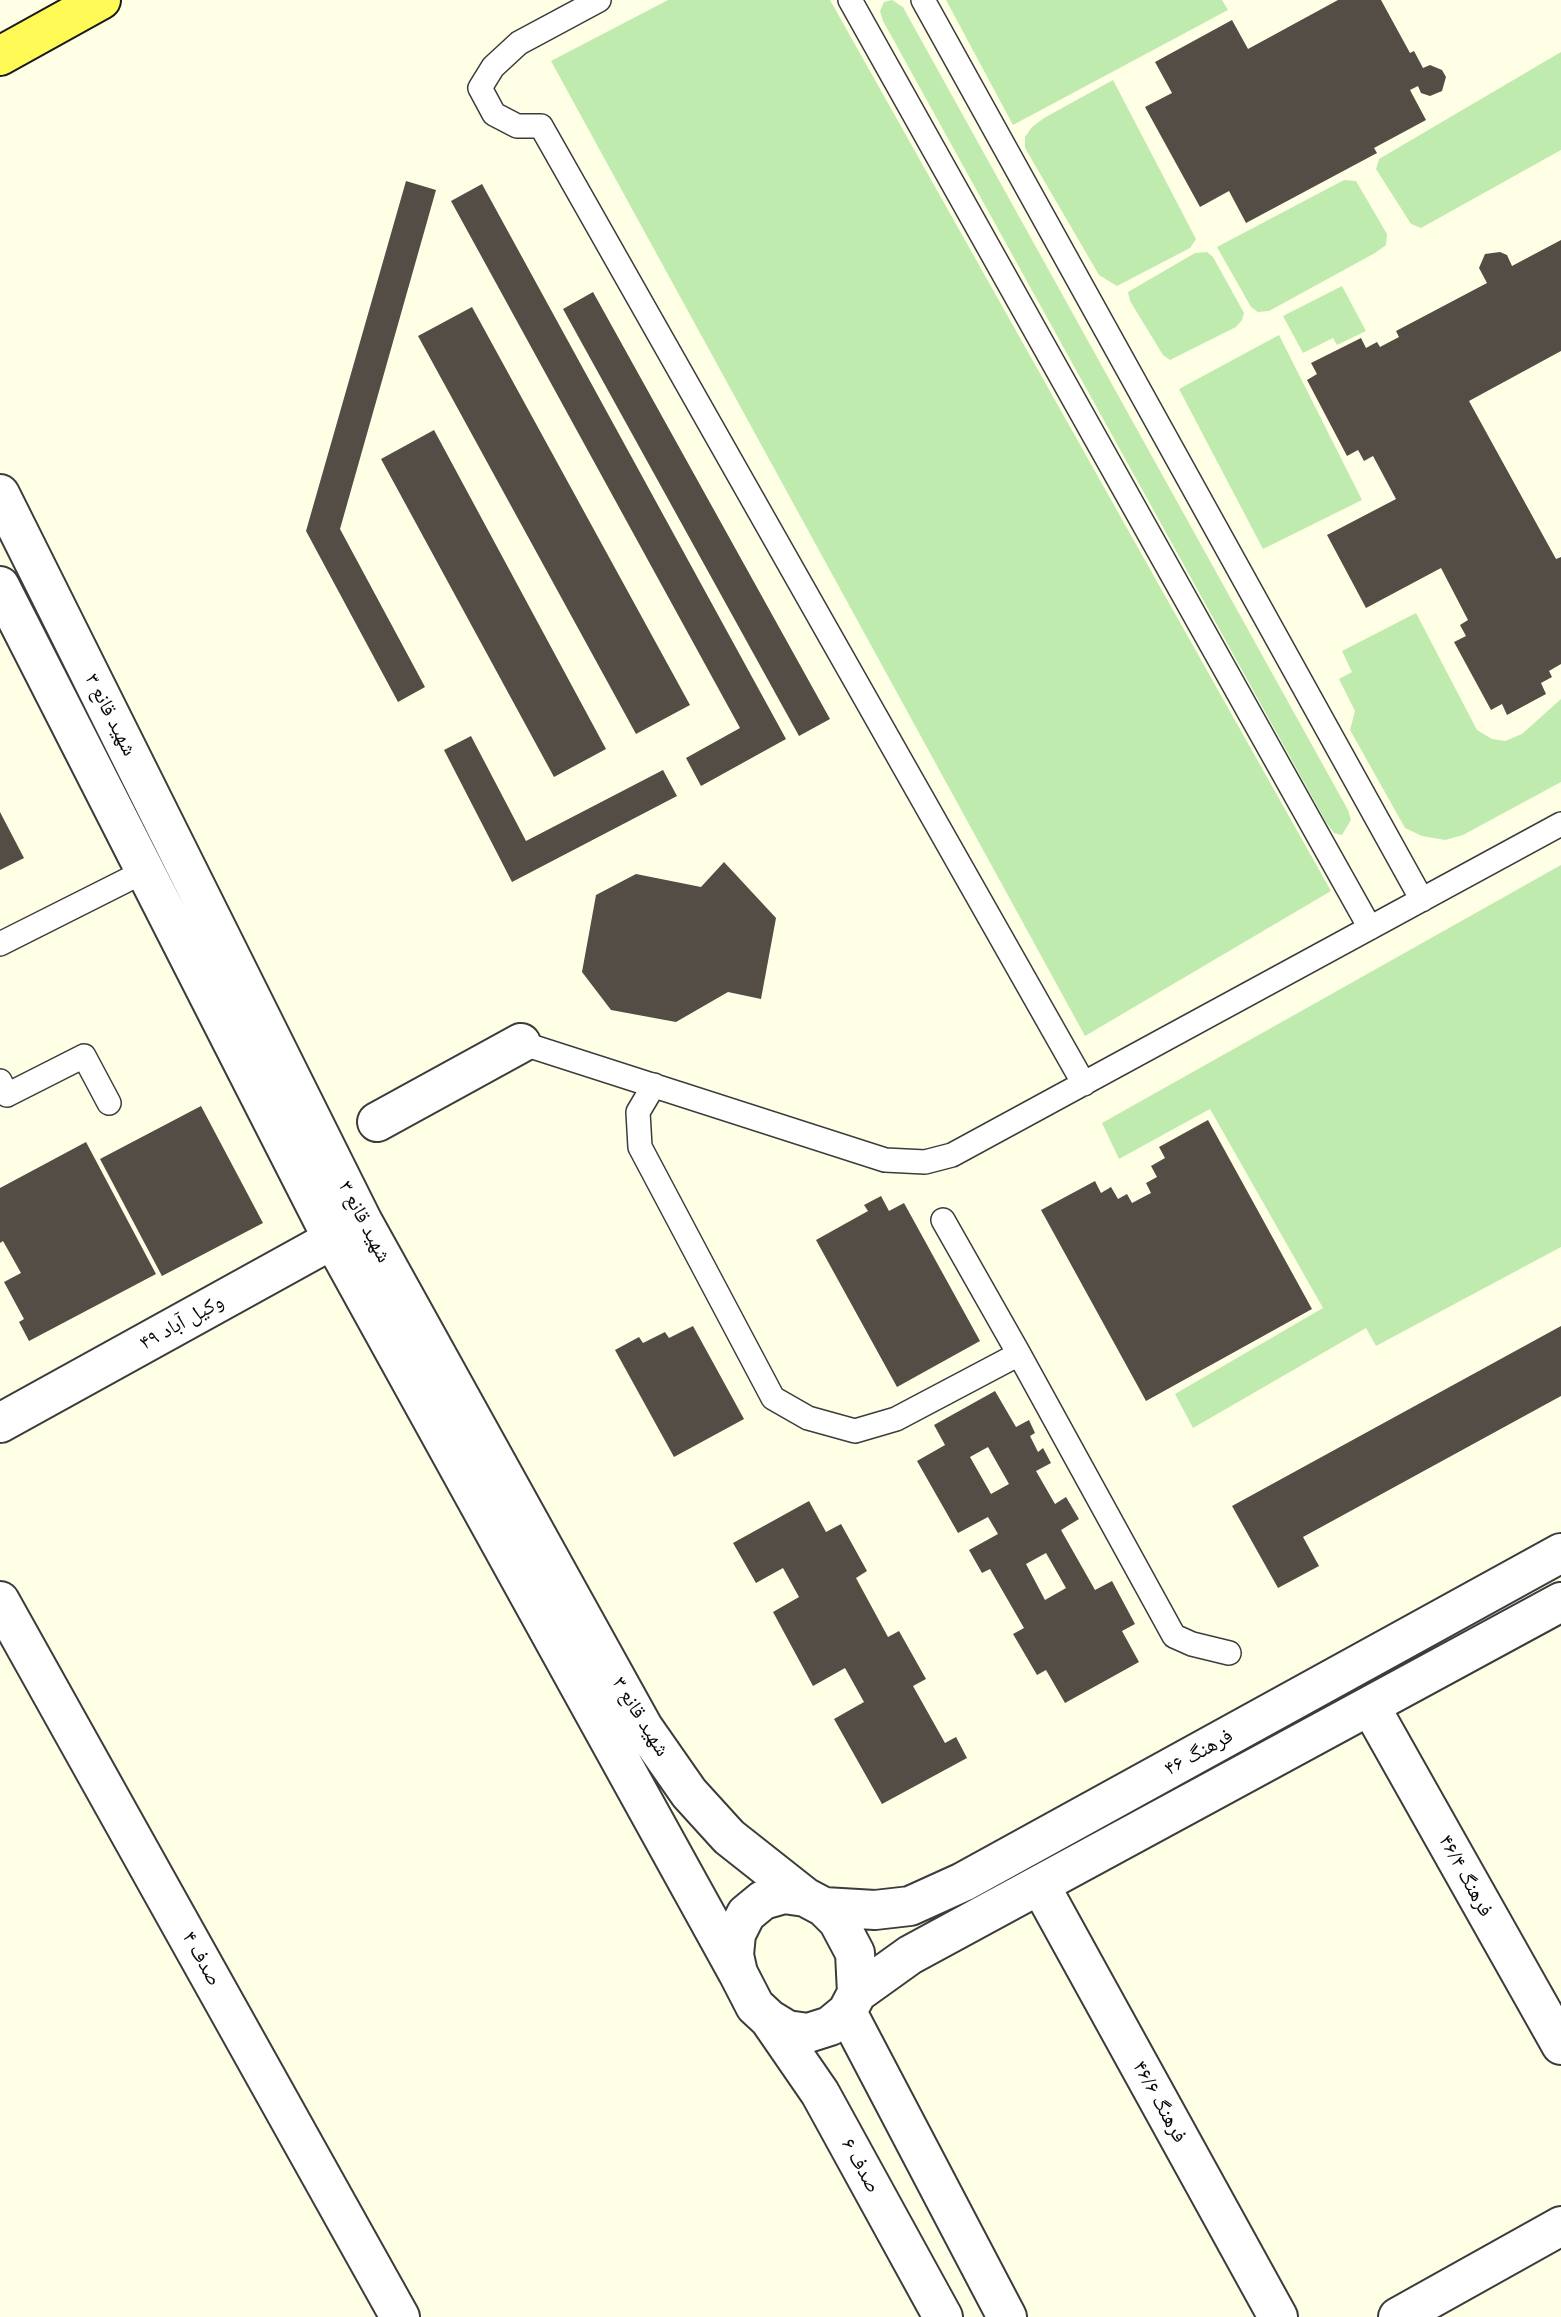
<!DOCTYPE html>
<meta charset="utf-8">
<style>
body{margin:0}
canvas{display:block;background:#ffffe6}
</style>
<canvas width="1561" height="2317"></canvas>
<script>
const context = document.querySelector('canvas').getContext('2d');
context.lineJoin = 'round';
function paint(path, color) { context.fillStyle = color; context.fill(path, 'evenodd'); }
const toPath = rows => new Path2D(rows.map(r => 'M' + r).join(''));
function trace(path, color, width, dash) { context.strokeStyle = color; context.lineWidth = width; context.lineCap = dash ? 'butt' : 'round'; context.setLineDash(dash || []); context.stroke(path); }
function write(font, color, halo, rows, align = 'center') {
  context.font = font + ' "Times New Roman","Noto Naskh Arabic",serif'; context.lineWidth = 7; context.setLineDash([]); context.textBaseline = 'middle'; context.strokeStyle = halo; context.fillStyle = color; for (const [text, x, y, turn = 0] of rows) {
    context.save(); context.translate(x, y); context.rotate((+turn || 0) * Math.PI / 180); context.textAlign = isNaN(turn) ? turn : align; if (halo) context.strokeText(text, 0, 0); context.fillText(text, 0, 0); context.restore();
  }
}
paint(toPath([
 [668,0,830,0,1331,891,1085,1036,551,61],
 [892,0,903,7,909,18,1348,810,1351,820,1342,835,1334,833,1326,822,883,21,880,11,884,2],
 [946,0,1222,0,1228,10,1013,125],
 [1561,52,1561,150,1421,228,1411,224,1376,169,1379,159],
 [1113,80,1196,239,1190,248,1117,286,1099,275,1025,148,1025,137,1032,127,1044,118],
 [1344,180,1356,181,1387,234,1386,245,1375,253,1269,311,1258,312,1251,307,1217,247],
 [1207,252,1213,257,1244,313,1242,320,1236,327,1170,360,1163,355,1130,301,1128,292,1195,253],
 [1342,286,1366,331,1337,345,1333,338,1303,353,1283,316],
 [1279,335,1362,500,1263,549,1179,389],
 [1416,613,1477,730,1492,739,1505,741,1522,734,1561,699,1561,782,1463,835,1445,840,1422,836,1405,828,1350,730,1355,711,1339,679,1352,672,1342,651],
 [1561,865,1561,1247,1376,1346,1366,1328,1193,1428,1175,1394,1323,1308,1210,1109,1119,1159,1102,1123]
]), '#c0ebae');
paint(toPath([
 [1338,0,1381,0,1410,53,1414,51,1423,68,1430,65,1442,70,1446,77,1442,91,1430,96,1421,93,1418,86,1410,90,1426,120,1374,148,1377,153,1246,223,1229,191,1200,207,1145,107,1172,93,1155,62,1232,20,1248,49],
 [406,181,436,190,340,529,425,687,398,702,306,531],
 [482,184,786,739,701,786,686,758,740,728,451,201],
 [1561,240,1561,351,1469,401,1556,559,1561,557,1561,664,1549,671,1552,677,1541,683,1546,694,1507,715,1502,704,1491,710,1454,642,1466,636,1460,625,1468,620,1441,568,1366,608,1327,535,1396,499,1373,456,1364,461,1358,450,1347,456,1307,380,1317,374,1311,363,1361,338,1366,348,1377,342,1380,347,1399,337,1396,331,1487,283,1479,268,1485,254,1500,252,1507,255,1512,266],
 [593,292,830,719,799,736,563,309],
 [472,307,690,705,636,734,418,336],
 [434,430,606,749,554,777,381,459],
 [471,736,526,841,663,770,677,796,512,882,444,750],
 [0,812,24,858,0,870],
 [724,862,776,918,761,999,728,992,676,1022,611,1010,582,972,596,895,636,874,701,887],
 [201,1106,263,1223,162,1276,100,1159],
 [1208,1120,1312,1309,1146,1401,1041,1210,1095,1181,1101,1193,1111,1187,1118,1199,1127,1194,1132,1203,1151,1193,1146,1183,1157,1177,1151,1166,1165,1158,1159,1147],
 [86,1142,156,1274,29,1341,19,1322,24,1319,4,1282,21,1273,3,1241,0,1243,0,1188],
 [881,1196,889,1211,904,1203,980,1341,897,1387,816,1240,868,1211,864,1205],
 [693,1326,744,1419,674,1457,615,1350,639,1337,643,1343,665,1332,669,1338],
 [1561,1326,1561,1396,1303,1537,1319,1566,1278,1588,1232,1506],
 [995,1391,1016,1427,1029,1420,1035,1433,1030,1436,1038,1452,1043,1448,1051,1463,1036,1471,1055,1504,1066,1497,1079,1519,1061,1530,1095,1590,1112,1581,1135,1624,1122,1631,1139,1662,1065,1703,1046,1670,1037,1675,1013,1634,1024,1628,990,1569,982,1573,969,1550,998,1534,988,1517,958,1533,917,1461,945,1445,934,1425],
 [988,1447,1009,1484,991,1494,970,1457],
 [1046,1553,1066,1588,1045,1600,1026,1564],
 [809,1501,826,1532,841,1524,867,1571,856,1578,888,1637,899,1631,926,1679,913,1686,945,1743,956,1737,967,1758,882,1804,834,1719,864,1702,845,1668,813,1686,773,1612,799,1597,783,1568,756,1583,733,1543]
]), '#534d45');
const service = toPath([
 [599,0,519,43,493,67,480,88,494,114,517,126,541,126,1084,1084],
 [850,0,1370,928],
 [923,0,1422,900],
 [0,944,145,871],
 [521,1043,885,1160,925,1162,952,1155,1561,824],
 [0,1081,7,1095,84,1056,109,1103],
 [654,1085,638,1112,640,1147,773,1398,808,1418,855,1431,896,1419,1019,1354,1174,1636,1192,1644,1229,1653],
 [943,1220,1019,1354]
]);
const minor = toPath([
 [0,494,363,1222,643,1727,689,1793,729,1837,805,1897],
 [0,586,333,1240,738,1973],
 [377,1122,521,1043],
 [0,1423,355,1227],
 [0,1601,400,2317],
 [1370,1706,1561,2045],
 [1041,1887,1278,2317],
 [784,1894,805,1897,824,1907,838,1921,855,1953,857,1993,847,2012,830,2026,808,2033,787,2030,769,2019,755,2006,738,1973,734,1955,736,1934,746,1914,763,1900,784,1894],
 [824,1907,875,1910,910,1906,963,1882,1561,1553],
 [857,1993,910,1955,1561,1602],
 [847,2012,1007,2317],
 [769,2019,820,2093,943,2317],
 [1398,2317,1561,2226]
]);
const primary = toPath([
 [0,56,101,0]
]);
trace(service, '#3c3c3c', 26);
trace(minor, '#3c3c3c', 42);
trace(primary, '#1a1a1a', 42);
trace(service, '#fff', 23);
trace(minor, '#fff', 38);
trace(primary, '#fffa56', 38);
write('21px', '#090909', '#fff', [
 ["شهید قانع ۳",110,715,63],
 ["شهید قانع ۳",364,1222,62],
 ["وکیل آباد ۴۹",182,1323,-29],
 ["شهید قانع ۳",640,1717,58],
 ["فرهنگ ۴۶",1199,1753,-29],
 ["فرهنگ ۴۶/۴",1465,1876,61],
 ["صدف ۴",201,1959,61],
 ["فرهنگ ۴۶/۶",1159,2102,61],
 ["صدف ۶",860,2166,61]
]);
</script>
